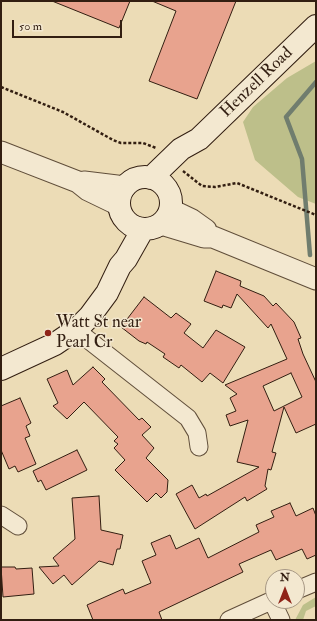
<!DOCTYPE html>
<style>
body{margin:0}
#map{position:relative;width:317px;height:621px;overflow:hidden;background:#ecdcb6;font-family:"IM FELL Double Pica",serif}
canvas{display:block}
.frame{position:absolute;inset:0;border:2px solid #321e11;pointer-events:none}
.north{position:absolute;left:265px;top:569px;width:40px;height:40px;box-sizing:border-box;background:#f3e8d0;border:1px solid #a69784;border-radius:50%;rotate:0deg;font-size:11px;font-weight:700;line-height:16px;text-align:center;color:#321e11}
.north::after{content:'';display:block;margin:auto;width:14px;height:18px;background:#8f2418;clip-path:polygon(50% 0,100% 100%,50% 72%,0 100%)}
.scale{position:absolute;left:12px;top:20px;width:110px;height:18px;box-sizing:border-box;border:2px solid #321e11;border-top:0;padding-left:5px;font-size:12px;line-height:14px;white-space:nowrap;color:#321e11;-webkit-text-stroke:3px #f3e8d0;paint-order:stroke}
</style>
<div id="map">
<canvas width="317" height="621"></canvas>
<div class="frame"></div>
<div class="north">N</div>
<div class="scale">50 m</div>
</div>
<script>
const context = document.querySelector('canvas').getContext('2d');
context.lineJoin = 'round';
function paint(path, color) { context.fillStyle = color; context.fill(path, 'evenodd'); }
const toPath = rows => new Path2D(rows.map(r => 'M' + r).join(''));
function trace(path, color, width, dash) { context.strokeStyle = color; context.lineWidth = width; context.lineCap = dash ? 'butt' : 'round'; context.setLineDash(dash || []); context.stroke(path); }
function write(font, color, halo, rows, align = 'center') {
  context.font = font + ' "IM FELL Double Pica",serif'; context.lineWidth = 3; context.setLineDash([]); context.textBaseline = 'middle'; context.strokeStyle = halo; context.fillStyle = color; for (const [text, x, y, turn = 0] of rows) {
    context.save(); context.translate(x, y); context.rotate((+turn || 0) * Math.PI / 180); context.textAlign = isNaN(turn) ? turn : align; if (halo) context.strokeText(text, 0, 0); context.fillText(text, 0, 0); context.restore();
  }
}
paint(toPath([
 [316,61,316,204,298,197,255,160,243,122,253,107,287,78],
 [316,597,316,606,306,611,303,620,295,620,303,605]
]), '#bdbf8a');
trace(toPath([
 [310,255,302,159,286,117,316,82]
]), '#707d6e', 4.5);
const building = toPath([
 [52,1,130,1,119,28,52,1],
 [152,1,236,1,197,99,149,81,176,11,152,1],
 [216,271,241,281,240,286,264,296,273,306,276,303,294,322,301,338,298,339,303,354,316,382,316,424,296,433,284,407,272,452,276,453,271,470,268,469,265,486,267,489,247,501,245,497,195,529,176,494,192,485,199,498,206,494,207,496,259,467,237,462,248,420,230,426,226,415,236,411,230,398,237,394,225,385,287,359,271,324,268,328,237,294,231,308,223,305,222,308,204,301,216,271],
 [291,373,302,397,274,411,263,386,291,373],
 [144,297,171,318,176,313,191,324,184,333,203,348,216,330,245,347,223,383,210,373,202,382,181,365,179,368,163,357,165,354,147,342,146,344,139,341,121,327,144,297],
 [93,367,105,379,102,382,139,420,142,418,151,427,142,435,154,448,146,458,168,480,167,492,161,498,156,493,147,502,115,470,125,460,114,448,118,444,114,441,118,437,84,402,67,419,53,406,58,403,47,379,67,370,73,385,93,367],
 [20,398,31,423,26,426,30,436,25,438,36,464,18,472,15,466,9,469,1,450,1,406,20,398],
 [77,450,87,470,46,490,41,480,38,482,33,471,77,450],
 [99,496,101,530,123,535,120,549,117,549,113,565,99,561,72,585,64,575,53,584,39,567,59,566,53,558,75,539,72,498,99,496],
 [290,503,296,516,313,508,316,516,316,555,307,559,302,549,276,560,271,550,239,564,243,572,159,612,162,620,93,620,87,605,123,589,125,594,151,583,142,561,156,555,151,543,170,535,176,549,199,538,208,558,259,532,256,525,274,517,271,511,290,503],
 [1,567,15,567,16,569,32,568,34,594,3,597,1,567]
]);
paint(building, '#e8a38e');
trace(building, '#321e11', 1);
const minor = toPath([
 [77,329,86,338,188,418,197,433,199,447],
 [1,515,18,526],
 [297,590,316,582],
 [272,601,281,620],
 [229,620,273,600]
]);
const tertiary = toPath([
 [1,152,78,182,88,190,119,205],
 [84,182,125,187],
 [171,210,192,220,206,230],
 [161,224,204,237,213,237,316,279]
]);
const secondary = toPath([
 '119 203a26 26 0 1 1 52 0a26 26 0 1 1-52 0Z',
 [151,178,181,149,199,139,316,26],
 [1,369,55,344,77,329,90,316,107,293,120,266,126,259,143,229]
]);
trace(minor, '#604e3a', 19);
trace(tertiary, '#604e3a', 23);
trace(secondary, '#321e11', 24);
trace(toPath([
 [1,87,63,112,113,140,121,143,143,143,156,148],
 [183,171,202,186,215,187,237,183,316,215]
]), '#321e11', 2.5, [3, 2]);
trace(minor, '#f3e8d0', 17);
trace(tertiary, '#f3e8d0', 21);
trace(secondary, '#f3e8d0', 22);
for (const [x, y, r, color] of [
 [48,333,4,"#8f2418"]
]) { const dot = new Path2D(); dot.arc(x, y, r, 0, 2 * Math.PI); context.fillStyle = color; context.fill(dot); trace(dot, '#f3e8d0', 1.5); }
write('17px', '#321e11', '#f3e8d0', [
 ["Henzell Road",257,83,-44]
]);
write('17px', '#321e11', '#f3e8d0', [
 ["Watt St near",56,323],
 ["Pearl Cr",56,343]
], 'left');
</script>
